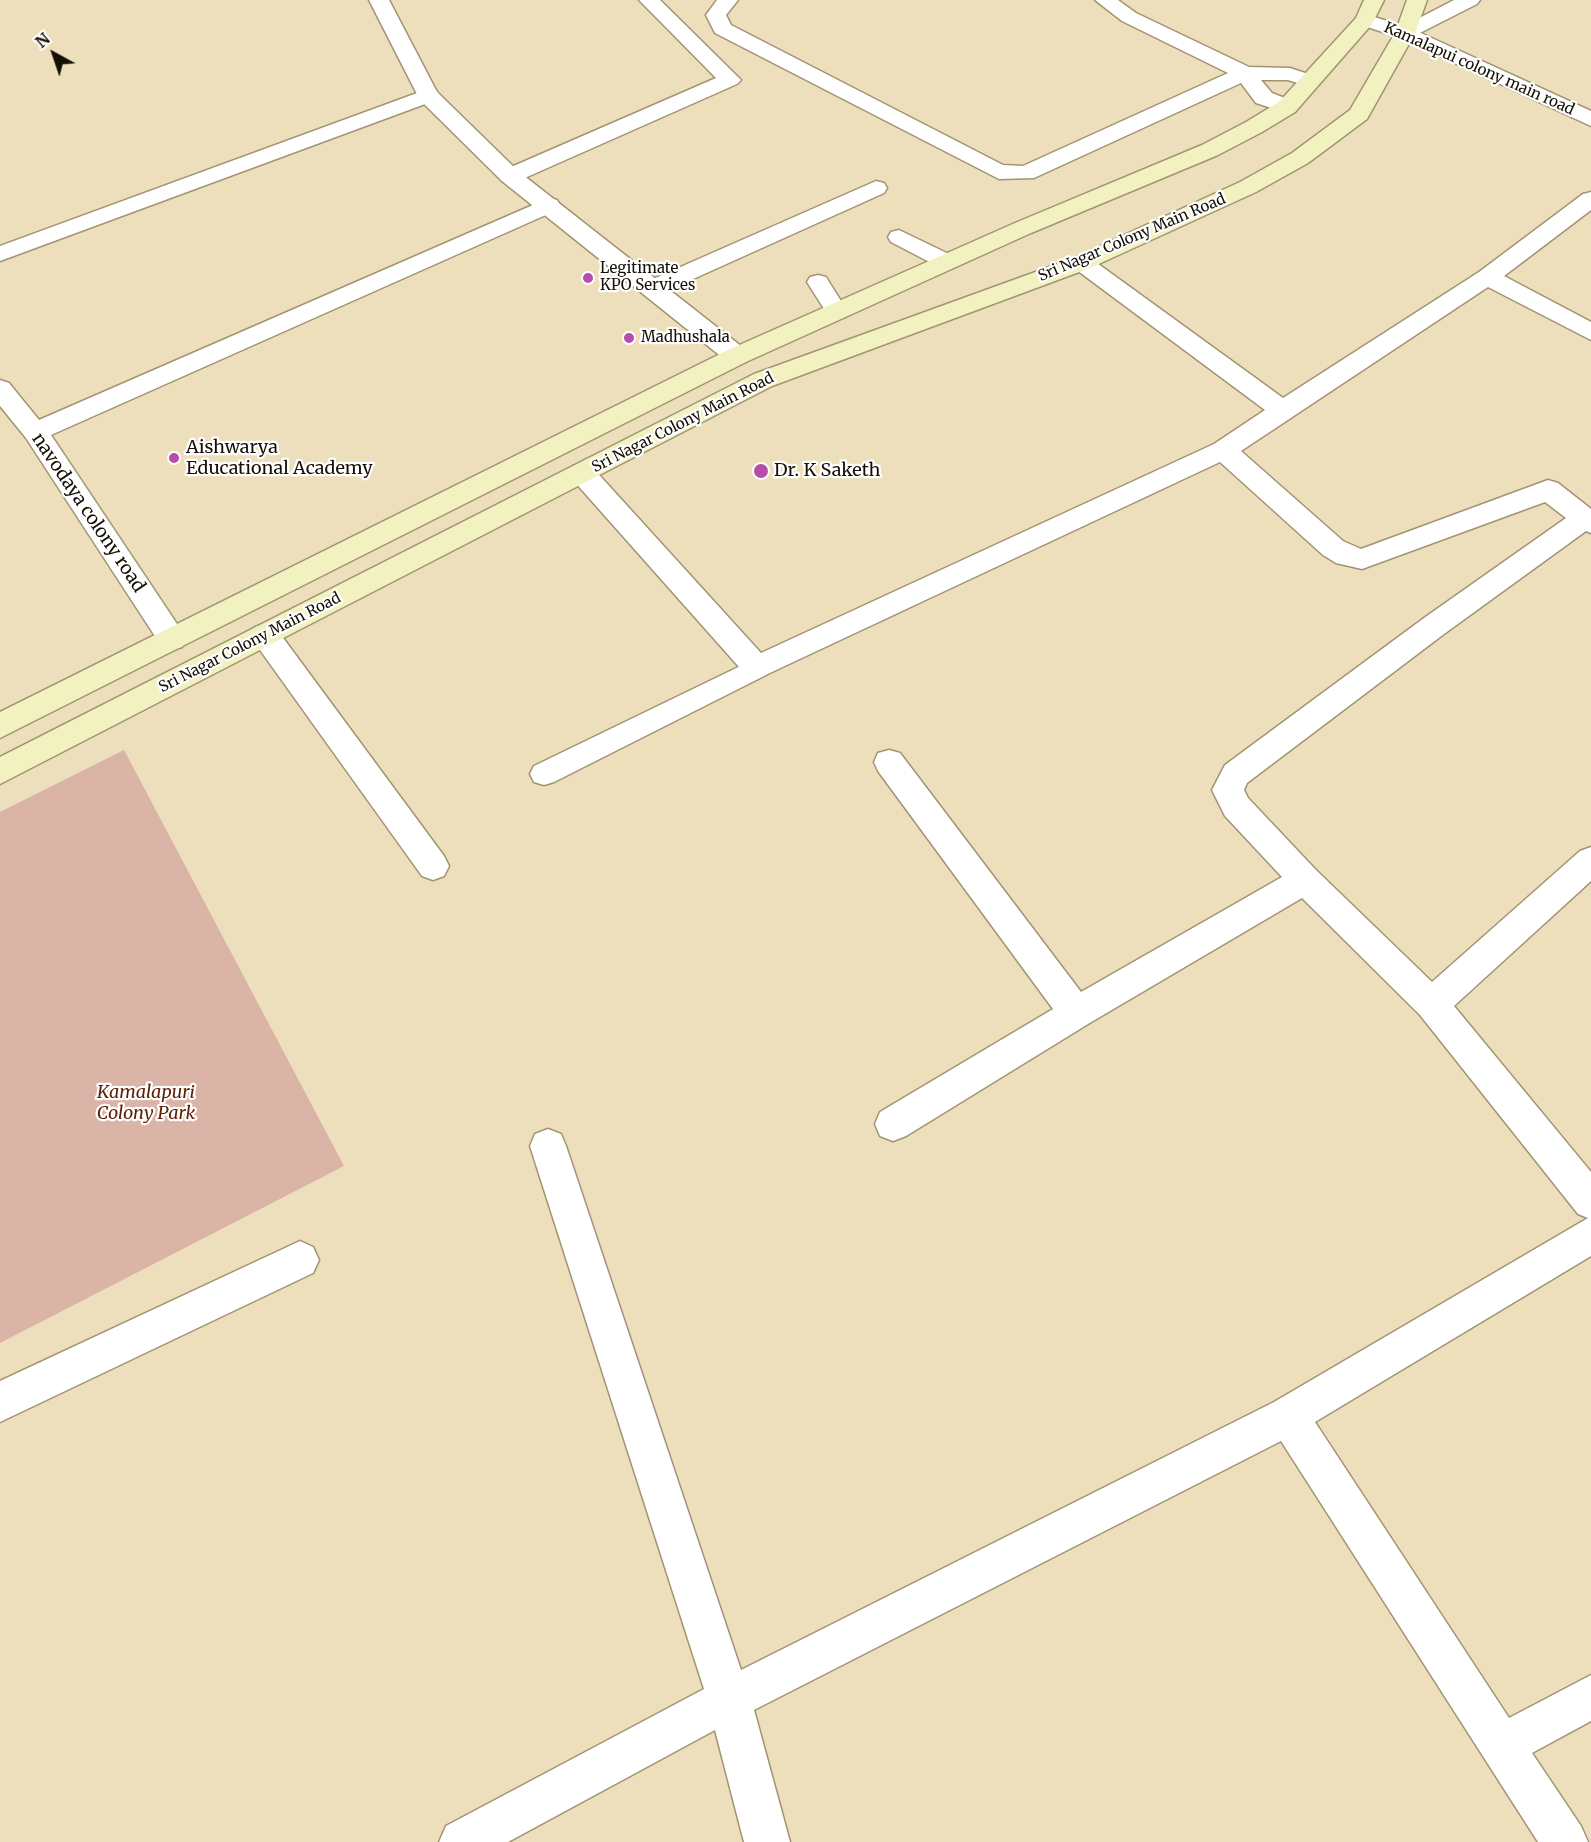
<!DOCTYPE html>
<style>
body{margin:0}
#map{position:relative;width:1591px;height:1842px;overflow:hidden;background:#eedfbc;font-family:Merriweather,serif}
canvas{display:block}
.north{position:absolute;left:24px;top:24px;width:60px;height:60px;-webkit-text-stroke:4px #fff;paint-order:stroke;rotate:320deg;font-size:16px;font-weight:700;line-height:24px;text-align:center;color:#151005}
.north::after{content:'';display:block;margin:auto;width:21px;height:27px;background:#151005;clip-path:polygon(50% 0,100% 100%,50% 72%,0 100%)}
</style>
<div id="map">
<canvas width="1591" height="1842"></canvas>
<div class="north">N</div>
</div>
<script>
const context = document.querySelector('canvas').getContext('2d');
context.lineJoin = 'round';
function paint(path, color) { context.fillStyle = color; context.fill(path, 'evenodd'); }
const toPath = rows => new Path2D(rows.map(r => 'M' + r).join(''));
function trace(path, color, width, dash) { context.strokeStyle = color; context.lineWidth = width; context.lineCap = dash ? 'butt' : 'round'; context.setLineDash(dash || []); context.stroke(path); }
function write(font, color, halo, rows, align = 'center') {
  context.font = font + ' Merriweather,serif'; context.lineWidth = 4.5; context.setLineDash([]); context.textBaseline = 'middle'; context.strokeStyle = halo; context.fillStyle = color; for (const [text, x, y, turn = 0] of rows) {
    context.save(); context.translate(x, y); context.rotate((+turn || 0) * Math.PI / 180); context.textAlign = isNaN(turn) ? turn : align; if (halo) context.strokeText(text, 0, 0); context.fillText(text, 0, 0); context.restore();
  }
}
paint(toPath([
 [124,750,344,1166,0,1343,0,812]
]), '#d9b4a7');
const service = toPath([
 [899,230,955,257,958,262,955,267,939,267,891,242,888,237,891,232,899,230],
 [818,275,826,277,829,282,848,312,845,317,829,317,826,312,807,282,810,277,818,275],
 [757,658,766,661,770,668,766,675,554,782,544,785,534,782,530,774,534,766,757,658]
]);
const minor = toPath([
 [639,0,660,0,737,76,741,80,737,84,518,181,502,181,499,176,502,171,716,78,639,0],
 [717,0,738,0,726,15,731,25,1003,165,1023,166,1228,73,1122,21,1095,0,1118,0,1136,13,1249,67,1290,68,1317,77,1321,81,1317,85,1310,87,1288,80,1261,80,1272,93,1295,102,1298,107,1295,112,1287,113,1256,103,1241,83,1034,178,999,179,715,33,706,15,717,0],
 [1454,0,1480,0,1477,4,1412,37,1405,39,1398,37,1395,33,1398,29,1454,0],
 [428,89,436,90,439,95,436,100,0,261,0,246,428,89],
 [876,181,884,183,887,188,884,193,662,293,653,296,644,293,641,288,644,283,876,181],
 [1591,192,1591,210,1504,276,1591,322,1591,340,1488,287,1241,451,1343,541,1361,549,1548,480,1558,483,1591,509,1591,533,1586,531,1444,634,1247,783,1244,790,1248,798,1316,870,1432,982,1580,851,1591,847,1591,881,1454,1006,1591,1172,1591,1256,1315,1422,1509,1718,1591,1675,1591,1721,1532,1753,1581,1826,1588,1842,1538,1842,1281,1441,754,1710,790,1842,744,1842,715,1730,508,1842,439,1842,446,1826,704,1689,530,1146,535,1134,548,1129,561,1134,566,1146,741,1670,1274,1402,1588,1218,1578,1214,1420,1015,1302,898,1088,1024,906,1136,893,1141,880,1136,875,1124,880,1112,1053,1009,878,771,874,762,878,753,889,750,900,753,1081,992,1282,877,1225,816,1212,790,1225,765,1424,618,1566,518,1545,502,1362,569,1336,563,1323,555,1220,462,757,679,747,676,573,480,569,473,573,466,582,464,591,466,761,653,1214,444,1265,410,1074,268,1070,263,1074,258,1082,256,1090,258,1283,398,1479,272,1583,194,1591,192],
 [549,198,557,200,560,205,557,210,51,435,187,639,182,647,172,650,162,647,26,438,0,406,0,380,9,383,39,420,549,198],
 [265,624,275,627,444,856,449,866,444,876,433,880,422,876,255,643,251,635,255,627,265,624],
 [300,1241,313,1247,319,1260,313,1273,0,1422,0,1381,300,1241]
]);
const tertiary = toPath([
 [369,0,389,0,437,92,518,171,746,350,750,356,746,362,737,364,728,362,502,181,420,100,369,0],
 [1365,14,1412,29,1591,111,1591,126,1398,37,1358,24,1355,20,1358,16,1365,14]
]);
const secondary = toPath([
 [1364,0,1384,0,1372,24,1295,112,1262,132,1218,155,1031,233,746,362,0,738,0,712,728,350,1015,223,1202,145,1246,122,1279,102,1356,18,1364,0],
 [1407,0,1427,0,1415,33,1367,119,1308,163,1256,192,1090,268,772,386,0,784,0,757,754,374,1074,258,1240,182,1292,153,1350,110,1395,33,1407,0]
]);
trace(service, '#a29473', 3);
trace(minor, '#a29473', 3);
trace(tertiary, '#a29473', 3);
trace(secondary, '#a29473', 3);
paint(service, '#fff');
paint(minor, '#fff');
paint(tertiary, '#fff');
paint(secondary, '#f1f2c0');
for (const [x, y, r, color] of [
 [588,278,6,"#b84cac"],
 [629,338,6,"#b84cac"],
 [174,458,6,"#b84cac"],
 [761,471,8,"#b84cac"]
]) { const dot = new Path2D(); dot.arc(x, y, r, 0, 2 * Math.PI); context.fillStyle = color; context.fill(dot); trace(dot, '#fff', 2); }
write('15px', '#151005', '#fff', [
 ["Kamalapui colony main road",1479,69,24],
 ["Sri Nagar Colony Main Road",1132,238,-23],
 ["Sri Nagar Colony Main Road",683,423,-27],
 ["Sri Nagar Colony Main Road",250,643,-27]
]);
write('15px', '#151005', '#fff', [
 ["Legitimate",600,269],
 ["KPO Services",600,286],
 ["Madhushala",641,338]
], 'left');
write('18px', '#151005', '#fff', [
 ["Aishwarya",186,448],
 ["Educational Academy",186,469],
 ["Dr. K Saketh",774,471]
], 'left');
write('18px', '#151005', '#fff', [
 ["navodaya colony road",88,513,56]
]);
write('italic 18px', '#5d2004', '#fff', [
 ["Kamalapuri",146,1093],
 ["Colony Park",146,1114]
]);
</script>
